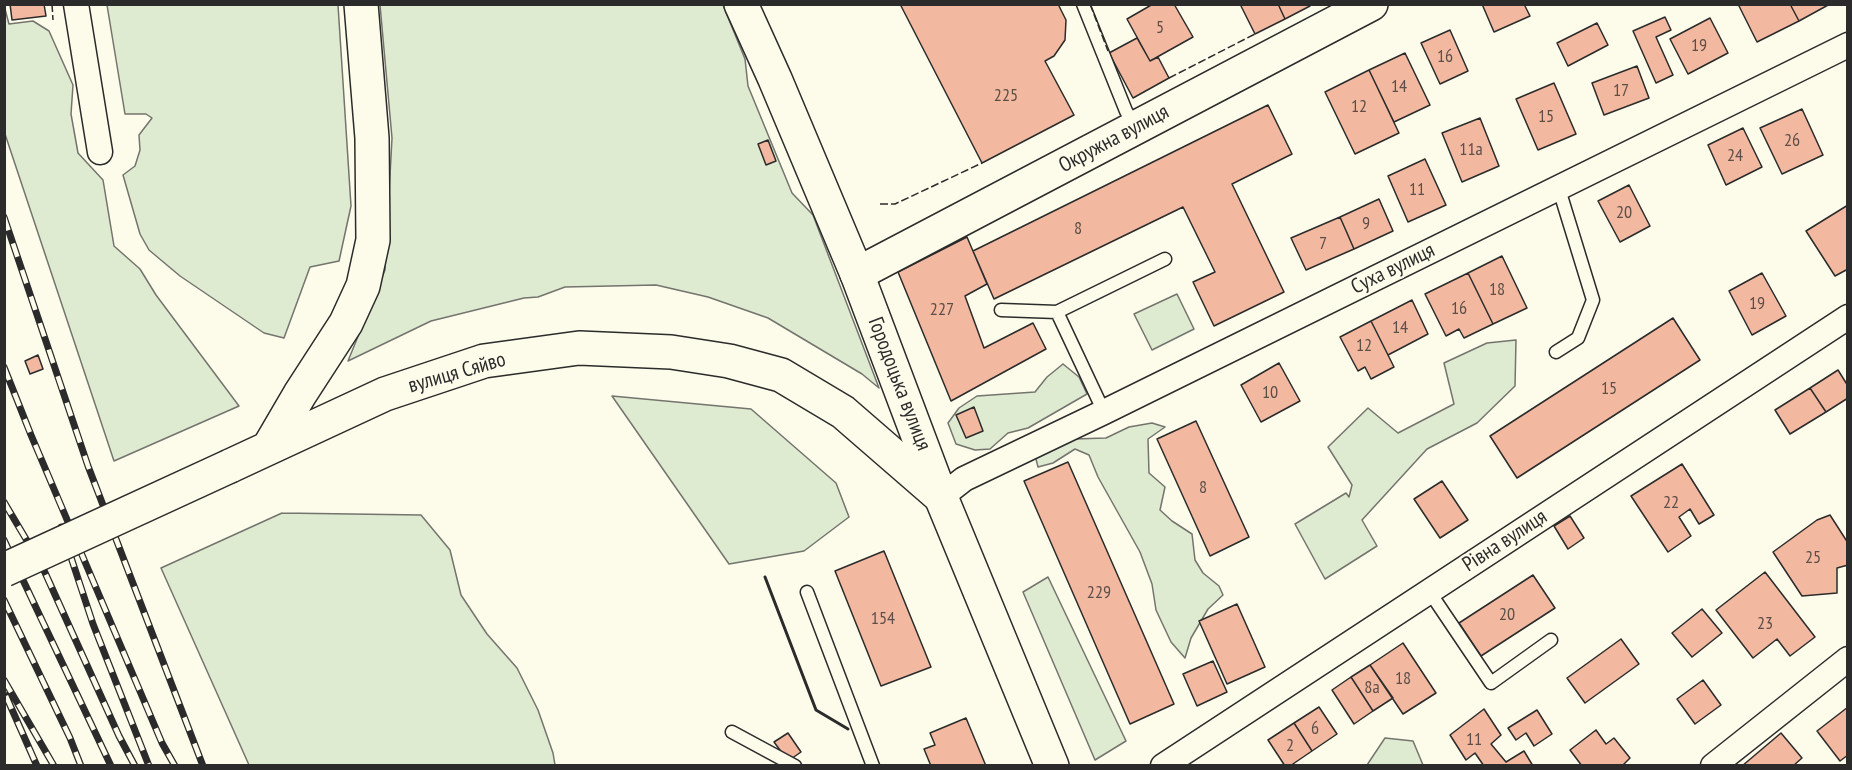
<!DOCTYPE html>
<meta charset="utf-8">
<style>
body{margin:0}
#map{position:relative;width:1852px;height:770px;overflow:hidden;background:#fdfbea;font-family:"PT Sans Narrow",sans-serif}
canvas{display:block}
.frame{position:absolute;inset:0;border:6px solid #2b2b2b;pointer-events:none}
</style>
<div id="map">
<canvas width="1852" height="770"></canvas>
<div class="frame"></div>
</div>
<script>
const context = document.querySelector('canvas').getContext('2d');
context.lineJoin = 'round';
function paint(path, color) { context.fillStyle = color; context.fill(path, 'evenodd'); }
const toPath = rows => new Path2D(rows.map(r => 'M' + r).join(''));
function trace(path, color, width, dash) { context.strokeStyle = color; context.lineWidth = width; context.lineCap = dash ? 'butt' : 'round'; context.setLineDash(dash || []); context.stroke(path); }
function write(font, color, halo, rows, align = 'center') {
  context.font = font + ' "PT Sans Narrow",sans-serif'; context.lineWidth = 4.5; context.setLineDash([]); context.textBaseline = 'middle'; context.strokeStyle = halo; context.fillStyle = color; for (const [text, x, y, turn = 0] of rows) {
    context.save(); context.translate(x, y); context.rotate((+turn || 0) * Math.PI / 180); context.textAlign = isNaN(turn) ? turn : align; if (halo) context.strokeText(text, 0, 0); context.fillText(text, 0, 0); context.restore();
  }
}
const green = toPath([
 [107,5,338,5,351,206,339,261,310,267,284,338,264,333,180,276,149,250,140,234,123,175,135,166,140,150,139,135,152,118,146,114,125,114,107,5],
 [380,5,723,5,745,59,748,86,792,193,813,215,879,388,862,374,768,318,708,297,656,285,565,287,538,297,524,298,431,321,348,361,385,270,392,138,380,5],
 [5,9,9,24,33,21,49,31,73,85,71,114,78,153,103,180,114,246,140,269,156,295,239,406,114,461,5,134,5,9],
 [1177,294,1194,329,1152,350,1134,314,1177,294],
 [1516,340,1515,386,1477,423,1427,449,1362,520,1377,546,1325,579,1295,524,1346,493,1349,497,1352,485,1328,447,1368,408,1398,433,1454,404,1444,363,1487,343,1516,340],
 [1063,364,1079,377,1087,394,1028,428,1008,433,990,449,975,450,956,444,948,423,959,408,977,396,1035,392,1047,377,1063,364],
 [612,396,751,409,836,483,849,517,804,551,729,564,612,396],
 [1152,423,1165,427,1148,439,1149,473,1165,487,1160,510,1172,521,1192,534,1195,560,1203,573,1219,586,1223,595,1208,609,1191,638,1185,658,1171,642,1156,610,1152,584,1140,552,1098,477,1089,455,1075,449,1053,463,1038,467,1035,455,1074,439,1106,438,1129,427,1152,423],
 [282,513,421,515,450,550,461,595,487,634,517,668,538,710,553,753,555,765,249,765,161,568,282,513],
 [1048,577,1126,741,1095,760,1023,592,1048,577],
 [1385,738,1413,741,1423,765,1367,765,1385,738]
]);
paint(green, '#deebd1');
trace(green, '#74746e', 1.5);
const building = toPath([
 [10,4,44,4,46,16,12,20,10,4],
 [900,4,1058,4,1066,20,1065,40,1054,56,1045,61,1074,115,982,163,900,4],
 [1153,4,1174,4,1193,37,1150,61,1127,19,1153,4],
 [1240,4,1278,4,1285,19,1255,34,1240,4],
 [1278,4,1310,4,1310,6,1285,19,1278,4],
 [1482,4,1524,4,1530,16,1494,32,1482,4],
 [1742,4,1790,4,1799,21,1757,42,1739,6,1742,4],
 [1790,4,1830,4,1799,21,1790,4],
 [1665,17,1671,30,1656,37,1673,75,1656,83,1633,31,1665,17],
 [1710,18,1728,53,1688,74,1670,39,1710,18],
 [1597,23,1608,45,1568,66,1557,43,1597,23],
 [1450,30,1468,71,1440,84,1421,43,1450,30],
 [1137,38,1150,61,1158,57,1169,78,1133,98,1109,53,1137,38],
 [1405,53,1430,105,1394,122,1369,70,1405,53],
 [1637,66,1649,98,1604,115,1592,83,1637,66],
 [1369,70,1399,133,1355,154,1325,92,1369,70],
 [1554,83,1576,134,1538,150,1516,99,1554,83],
 [1268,105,1292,154,1232,184,1284,292,1214,326,1193,282,1215,272,1183,207,994,299,973,251,1268,105],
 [1802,109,1823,155,1782,174,1760,128,1802,109],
 [1480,118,1499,166,1462,182,1442,133,1480,118],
 [1743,128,1762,167,1726,185,1708,145,1743,128],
 [768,140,776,161,766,165,758,144,768,140],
 [1425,159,1446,205,1408,222,1388,176,1425,159],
 [1629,185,1650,226,1620,242,1598,201,1629,185],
 [1379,199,1393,231,1354,249,1340,217,1379,199],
 [1848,205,1848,269,1835,276,1806,231,1848,205],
 [1340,217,1354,249,1306,270,1291,238,1340,217],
 [967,237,987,284,965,296,984,348,1033,323,1046,349,951,401,898,272,967,237],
 [1502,256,1527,308,1493,324,1468,273,1502,256],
 [1468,273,1493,324,1464,338,1459,329,1446,336,1425,294,1468,273],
 [1762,273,1786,316,1752,335,1729,291,1762,273],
 [1412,300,1428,334,1388,355,1371,321,1412,300],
 [1673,318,1700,360,1517,478,1490,436,1673,318],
 [1371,321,1394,367,1371,379,1365,367,1358,371,1340,337,1371,321],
 [38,355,43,369,30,374,25,361,38,355],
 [1279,363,1300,401,1261,422,1241,385,1279,363],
 [1838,370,1848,386,1848,398,1826,412,1810,388,1838,370],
 [1810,388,1826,412,1790,434,1775,410,1810,388],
 [974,407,983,431,966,438,956,415,974,407],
 [1196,421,1249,537,1210,556,1157,439,1196,421],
 [1068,462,1174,704,1130,724,1024,481,1068,462],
 [1682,464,1714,515,1699,524,1690,509,1679,517,1691,536,1668,552,1631,496,1682,464],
 [1442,481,1468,520,1440,538,1414,499,1442,481],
 [1830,515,1848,543,1848,565,1837,568,1837,593,1802,596,1773,552,1817,520,1830,515],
 [1570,516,1584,538,1568,549,1554,526,1570,516],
 [884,551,931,667,881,686,835,571,884,551],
 [1765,572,1815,637,1790,656,1777,639,1753,658,1716,610,1765,572],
 [1533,575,1555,608,1481,656,1459,623,1533,575],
 [1237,604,1265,667,1227,684,1199,621,1237,604],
 [1702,609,1722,633,1692,657,1672,633,1702,609],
 [1621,639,1639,664,1585,703,1567,678,1621,639],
 [1403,643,1436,693,1403,714,1370,665,1403,643],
 [1213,661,1227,692,1197,706,1183,674,1213,661],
 [1370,665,1393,698,1373,711,1351,677,1370,665],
 [1351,677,1373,711,1354,724,1332,690,1351,677],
 [1703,680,1721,705,1695,724,1677,699,1703,680],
 [1319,707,1337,734,1312,751,1294,723,1319,707],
 [1848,707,1848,755,1840,761,1817,731,1848,707],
 [1484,709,1501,735,1491,744,1506,762,1524,751,1533,766,1484,766,1475,753,1466,760,1450,735,1484,709],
 [1537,710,1552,734,1534,746,1526,733,1516,740,1508,728,1537,710],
 [966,718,986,766,931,766,924,749,935,745,930,733,966,718],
 [1294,723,1312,751,1290,766,1285,766,1268,740,1294,723],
 [1596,730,1606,744,1614,738,1630,758,1622,766,1582,766,1570,750,1596,730],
 [788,733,801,752,788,761,774,742,788,733],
 [1781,733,1802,758,1793,766,1742,766,1781,733]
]);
paint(building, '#f2b8a0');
trace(building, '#2b2b2b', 1.5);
const service = toPath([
 [1083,4,1126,111,1135,127],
 [1001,310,1057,312,1104,412],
 [1057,312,1165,259],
 [1556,352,1578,338,1593,300,1562,199,1557,189],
 [1429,591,1491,683,1551,640],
 [807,592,873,766],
 [732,732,795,766]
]);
const minor = toPath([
 [76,4,100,152],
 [941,497,964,479,1104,412,1848,45],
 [1163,766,1848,317],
 [1713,766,1848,659]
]);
const secondary = toPath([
 [857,274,1371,4],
 [269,447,300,394,346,323,363,286,373,240,372,138,361,4],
 [230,466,385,394,484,361,579,348,671,352,729,361,781,375,843,412,941,497]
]);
const primary = toPath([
 [741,4,775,79,857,274,941,497,1052,766]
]);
trace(service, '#2b2b2b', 15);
trace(minor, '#2b2b2b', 27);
trace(secondary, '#2b2b2b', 36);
trace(primary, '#2b2b2b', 36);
trace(service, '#fdfbea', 12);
trace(minor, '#fdfbea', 24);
trace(secondary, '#fdfbea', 33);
trace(primary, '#fdfbea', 33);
const rail = toPath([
 [4,217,88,466,203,766],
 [4,367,31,435,162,743,175,766],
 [4,502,42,566,119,736,135,766],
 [61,527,93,624,149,766],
 [4,540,111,766],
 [4,600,70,738,81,766],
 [4,680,54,766],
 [6,696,37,766]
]);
trace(rail, '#2b2b2b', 7);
trace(rail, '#fdfbea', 4.5, [14]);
const secondaryBridge = toPath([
 [4,570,230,466]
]);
trace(secondaryBridge, '#2b2b2b', 36, []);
trace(secondaryBridge, '#fdfbea', 33);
trace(toPath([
 [52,4,53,20],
 [1090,4,1108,51],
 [1169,78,1255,34],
 [880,204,895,204,982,163]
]), '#2b2b2b', 1.5, [8, 3]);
trace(toPath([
 [765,577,816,710,848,729]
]), '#2b2b2b', 3);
write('18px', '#5d4e48', null, [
 ["5",1160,28],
 ["19",1699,46],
 ["16",1445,57],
 ["14",1399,87],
 ["17",1621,91],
 ["225",1006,96],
 ["12",1359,107],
 ["15",1546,117],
 ["26",1792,141],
 ["11а",1471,150],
 ["24",1735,156],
 ["11",1417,190],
 ["20",1624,213],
 ["9",1366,224],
 ["8",1078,229],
 ["7",1323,244],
 ["18",1497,290],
 ["19",1757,304],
 ["16",1459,309],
 ["227",942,310],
 ["14",1400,328],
 ["12",1364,346],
 ["15",1609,389],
 ["10",1270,393],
 ["8",1203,488],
 ["22",1671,503],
 ["25",1813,558],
 ["229",1099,593],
 ["20",1507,615],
 ["154",883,619],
 ["23",1765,624],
 ["18",1403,679],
 ["8а",1372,688],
 ["6",1315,729],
 ["11",1474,740],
 ["2",1290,746]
]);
write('21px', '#2b2b2b', '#fdfbea', [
 ["Окружна вулиця",1114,139,-28],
 ["Суха вулиця",1393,269,-26],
 ["вулиця Сяйво",457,373,-16],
 ["Городоцька вулиця",899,384,69],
 ["Рівна вулиця",1505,541,-33]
]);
</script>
